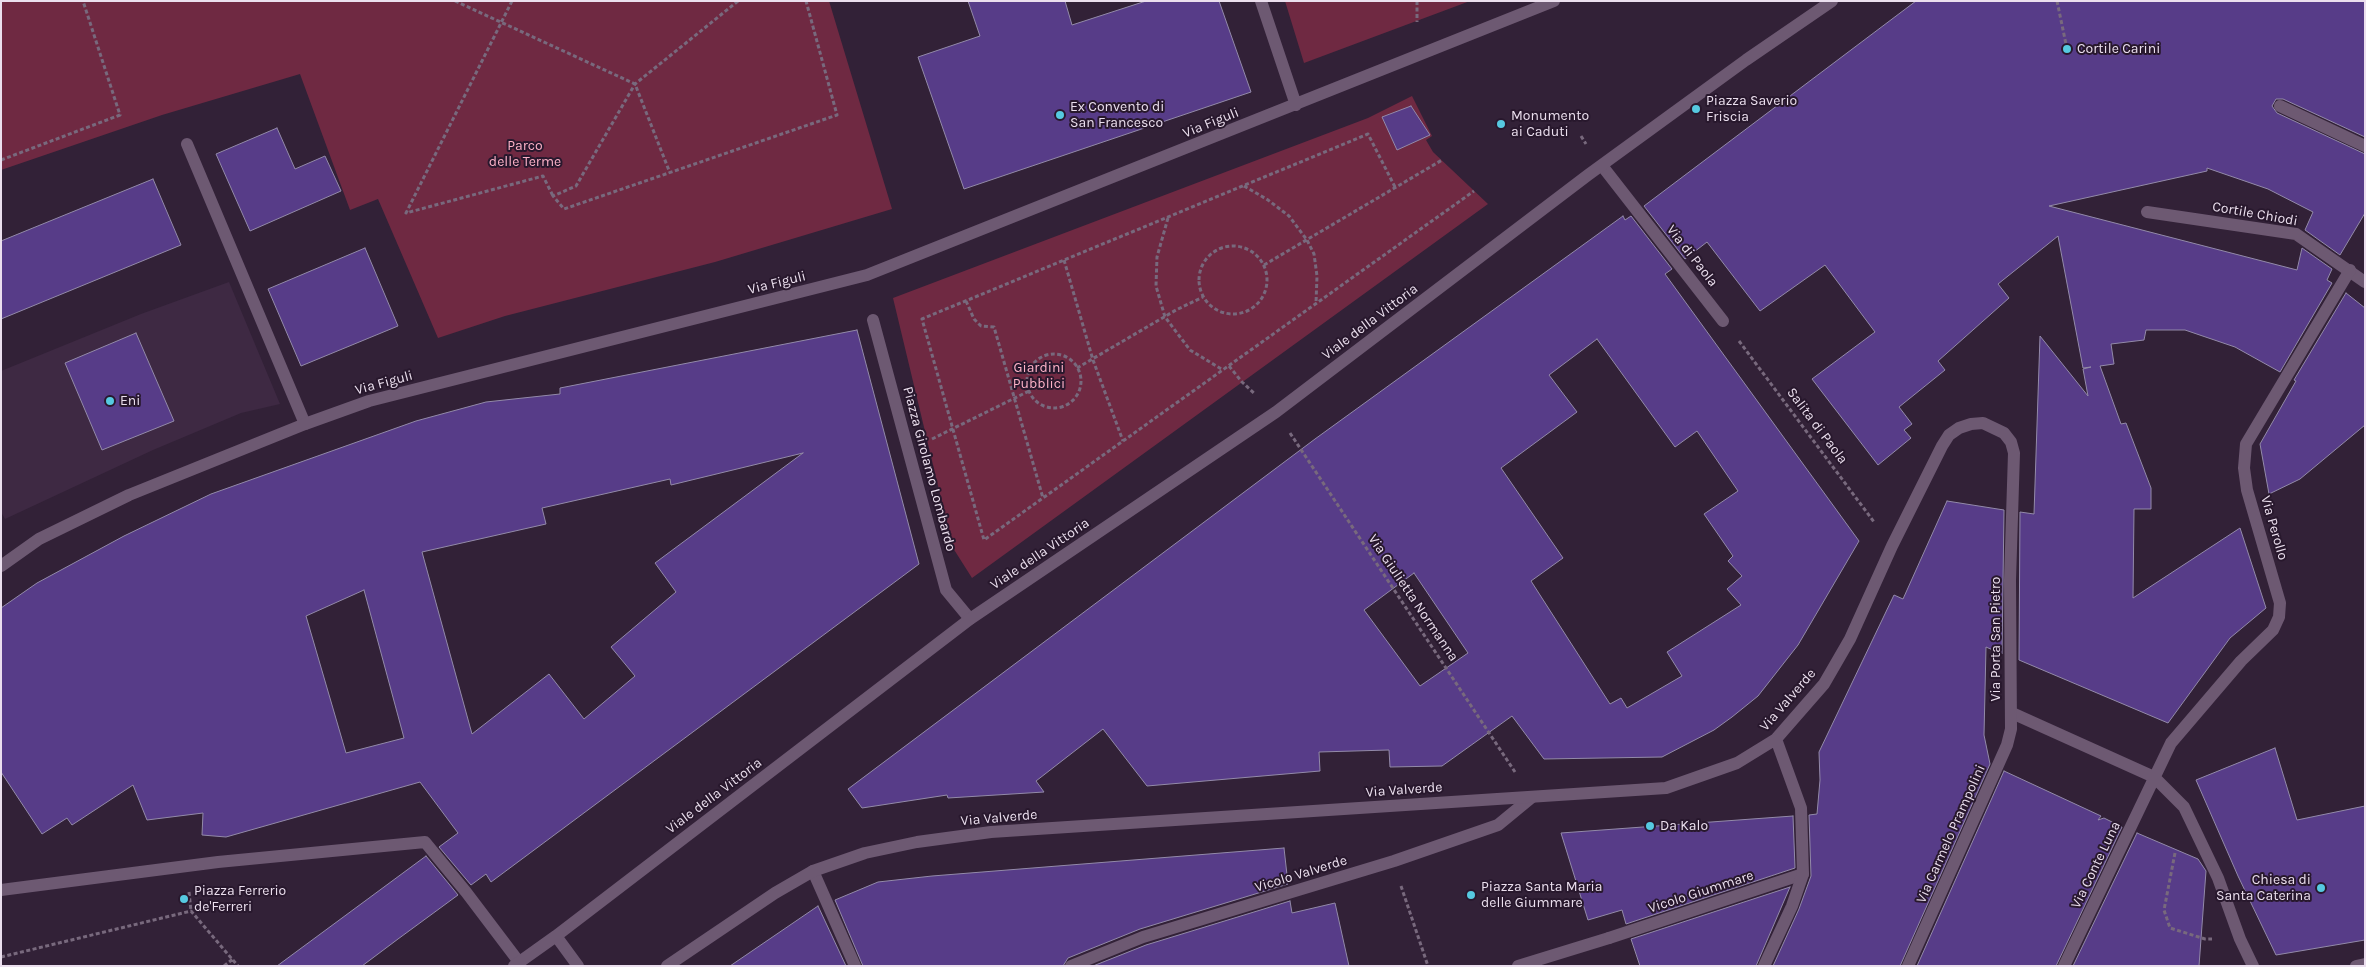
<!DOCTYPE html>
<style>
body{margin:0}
#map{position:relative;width:2366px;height:967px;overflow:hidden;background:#322137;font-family:Karla,sans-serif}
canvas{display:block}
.frame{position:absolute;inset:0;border:2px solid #ebdfee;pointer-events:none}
</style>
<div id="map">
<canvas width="2366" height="967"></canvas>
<div class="frame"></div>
</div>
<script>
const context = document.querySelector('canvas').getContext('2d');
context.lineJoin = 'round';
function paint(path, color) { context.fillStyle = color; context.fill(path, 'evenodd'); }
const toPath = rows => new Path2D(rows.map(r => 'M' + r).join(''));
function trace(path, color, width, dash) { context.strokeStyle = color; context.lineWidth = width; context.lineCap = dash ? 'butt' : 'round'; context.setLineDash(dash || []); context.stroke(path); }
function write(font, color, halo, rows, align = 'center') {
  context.font = font + ' Karla,sans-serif'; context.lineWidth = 4; context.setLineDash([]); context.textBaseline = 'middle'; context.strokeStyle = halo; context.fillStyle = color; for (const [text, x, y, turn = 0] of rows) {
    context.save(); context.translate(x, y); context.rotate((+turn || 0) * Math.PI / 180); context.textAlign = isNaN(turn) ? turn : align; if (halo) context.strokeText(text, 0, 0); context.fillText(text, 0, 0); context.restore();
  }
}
paint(toPath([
 [229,282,280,404,241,413,153,450,5,519,1,512,1,371,141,314]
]), '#3e2943');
paint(toPath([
 [1,1,829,1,892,209,715,262,505,316,438,338,378,199,350,210,300,74,162,115,1,170],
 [1285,1,1470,1,1304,63],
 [1412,96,1432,136,1426,140,1433,152,1488,204,972,578,953,548,893,298,1368,118]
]), '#6f2942');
const building = toPath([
 [968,1,1065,1,1072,25,1146,1,1219,1,1251,92,964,189,918,57,980,36,968,1],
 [1916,1,2365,1,2365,137,2283,99,2276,99,2272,106,2277,113,2365,154,2365,213,2340,255,2305,230,2313,212,2268,189,2207,168,2207,171,2049,206,2297,270,2302,248,2332,269,2327,280,2332,283,2280,372,2235,347,2185,330,2146,330,2144,340,2111,344,2114,364,2100,366,2121,424,2126,423,2151,488,2151,509,2134,509,2133,598,2240,528,2266,608,2230,638,2168,723,2019,660,2020,512,2034,514,2040,336,2088,396,2083,369,2091,367,2083,368,2058,236,1998,284,2009,298,1938,361,1945,370,1899,407,1912,424,1904,430,1911,438,1878,465,1812,379,1875,332,1825,265,1760,311,1707,242,1685,259,1644,206,1916,1],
 [1411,106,1430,135,1397,150,1382,117,1411,106],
 [277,128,295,169,325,156,341,191,250,231,216,154,277,128],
 [153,179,181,245,1,319,1,241,153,179],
 [1623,216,1625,220,1631,216,1672,269,1665,274,1859,541,1798,645,1758,696,1732,717,1714,730,1662,757,1544,759,1512,716,1442,766,1390,767,1389,750,1319,752,1320,771,1147,786,1103,729,1036,781,1044,792,948,798,947,795,862,808,848,789,1315,439,1623,216],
 [1597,339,1675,447,1697,431,1738,491,1704,514,1733,556,1728,561,1742,576,1727,589,1741,605,1667,652,1682,676,1627,708,1621,698,1610,704,1531,581,1563,558,1501,468,1577,412,1549,375,1597,339],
 [1414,573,1468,653,1420,686,1364,610,1414,573],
 [365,248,398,326,301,366,268,289,365,248],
 [2346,293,2365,308,2365,425,2300,479,2269,494,2260,444,2296,381,2294,380,2346,293],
 [857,330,919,564,491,882,486,874,471,885,439,847,458,833,420,782,226,837,202,835,203,813,147,820,133,785,72,825,67,818,42,834,1,772,1,608,37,583,124,536,211,494,416,421,486,402,560,394,560,388,857,330],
 [803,453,655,563,676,592,611,647,635,676,584,719,549,674,472,734,422,552,546,524,542,508,670,479,671,485,803,453],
 [364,590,404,738,346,753,306,616,364,590],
 [136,333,174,421,102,450,65,363,136,333],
 [1947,501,2004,510,2002,654,1986,647,1984,735,1990,764,1900,966,1773,966,1799,909,1811,876,1809,815,1817,814,1820,780,1819,752,1894,595,1903,599,1947,501],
 [2275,748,2297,820,2365,806,2365,940,2276,955,2238,876,2196,780,2275,748],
 [2004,771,2101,816,2098,820,2104,818,2122,827,2056,966,1917,966,2004,771],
 [1793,816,1795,868,1626,924,1622,910,1588,920,1561,833,1793,816],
 [2137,833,2198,859,2206,871,2199,966,2073,966,2137,833],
 [1284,848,1288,884,1140,929,1068,958,1063,966,863,966,835,900,878,882,932,876,1284,848],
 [426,856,458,895,398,939,362,966,277,966,426,856],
 [1790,887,1756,966,1640,966,1631,939,1790,887],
 [1290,901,1292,913,1335,903,1349,966,1093,966,1146,945,1290,901],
 [818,906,846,966,730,966,818,906]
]);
paint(building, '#573c88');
trace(building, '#938aa9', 1);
trace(toPath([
 [455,1,635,84,670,173],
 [512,1,406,213,543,176,553,196],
 [738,1,635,84,576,186,553,196,564,209,837,115,806,1],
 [1417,1,1417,22],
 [2057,1,2067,49],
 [1581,136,1586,144],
 [1,160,120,115,83,1],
 [1244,186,1268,200,1289,216,1307,240,1314,254,1317,276,1316,303],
 [1395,187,1368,134,922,319,984,540,1474,191],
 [1168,218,1157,257,1156,286,1165,317,1190,350,1223,370],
 '1199 280a34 34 0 1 1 68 0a34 34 0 1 1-68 0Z',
 [1064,260,1093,360,1123,441],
 [1264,265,1442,160],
 [966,301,974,319,981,326,994,327,1043,498],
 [1739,341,1874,522],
 '1027 381a27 27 0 1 1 54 0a27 27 0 1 1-54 0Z',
 [1229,366,1242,382,1255,394],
 [1077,368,1176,310,1203,297],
 [1290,433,1515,772],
 [932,439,1029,391],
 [2175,853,2164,910,2170,928,2205,939,2212,939],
 [1401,886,1428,966],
 [189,892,191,911],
 [1,957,191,911,238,966],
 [224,966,233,959]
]), '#78697d', 3, [4, 2.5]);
trace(toPath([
 [2280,106,2365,146],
 [187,144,305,424],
 [2147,212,2296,234,2365,282],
 [873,320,946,590,970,619],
 [1518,966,1609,938]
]), '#6d5972', 12);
trace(toPath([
 [1603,167,1723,321],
 [2012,713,2154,777,2184,807,2218,878,2240,939,2253,966],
 [813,871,855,966],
 [1,890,218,862,425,842,466,892,519,962],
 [1609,938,1803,874],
 [1071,966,1143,937,1394,861,1498,825,1532,797],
 [2064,966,2171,743,2241,661,2273,630,2279,617,2280,603,2247,490,2244,468,2246,444,2350,270],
 [2356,966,2365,964]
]), '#6d5972', 12);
trace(toPath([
 [1261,1,1296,105],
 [1,566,39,539,129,495,305,424,369,401,867,275,1554,1],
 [556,936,578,966],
 [514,966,556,936,970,619,1276,412,1588,175,1746,60,1832,1],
 [667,966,775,893,813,871,865,853,917,842,991,832,1666,788,1737,763,1776,739,1824,684,1850,639,1892,546,1942,446,1949,435,1959,428,1971,424,1983,423,2004,433,2011,442,2014,453,2010,580,2011,729,2007,745,1908,966],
 [1764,966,1792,906,1803,874,1801,808,1776,739]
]), '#6d5972', 12);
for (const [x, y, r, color] of [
 [2067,49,5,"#56c9e0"],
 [1696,109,5,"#56c9e0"],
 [1060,115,5,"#56c9e0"],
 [1501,124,5,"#56c9e0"],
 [110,401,5,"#56c9e0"],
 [1650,826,5,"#56c9e0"],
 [2321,888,5,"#56c9e0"],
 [1471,895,5,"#56c9e0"],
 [184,899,5,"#56c9e0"]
]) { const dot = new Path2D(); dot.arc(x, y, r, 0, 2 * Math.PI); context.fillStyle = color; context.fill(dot); trace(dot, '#28182d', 2); }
write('14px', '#ebdfee', '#28182d', [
 ["Cortile Carini",2077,49],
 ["Piazza Saverio",1706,101],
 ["Friscia",1706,117],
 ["Ex Convento di",1070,107],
 ["San Francesco",1070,123],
 ["Monumento",1511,116],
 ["ai Caduti",1511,132],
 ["Eni",120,401],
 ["Da Kalo",1660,826],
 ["Chiesa di",2311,880,"right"],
 ["Santa Caterina",2311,896,"right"],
 ["Piazza Santa Maria",1481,887],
 ["delle Giummare",1481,903],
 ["Piazza Ferrerio",194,891],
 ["de'Ferreri",194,907]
], 'left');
write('14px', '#ebdfee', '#28182d', [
 ["Via Figuli",1211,123,-22],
 ["Cortile Chiodi",2255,214,10],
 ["Via di Paola",1692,256,52],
 ["Via Figuli",777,283,-14],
 ["Viale della Vittoria",1370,322,-37],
 ["Via Figuli",384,383,-15],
 ["Salita di Paola",1817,426,53],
 ["Piazza Girolamo Lombardo",929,469,75],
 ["Via Perollo",2274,528,74],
 ["Viale della Vittoria",1040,554,-34],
 ["Via Giulietta Normanna",1413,598,56],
 ["Via Porta San Pietro",1996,639,-90],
 ["Via Valverde",1788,700,-49],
 ["Via Valverde",1404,790,-4],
 ["Viale della Vittoria",714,796,-37],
 ["Via Valverde",999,818,-5],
 ["Via Carmelo Prampolini",1951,834,-66],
 ["Via Conte Luna",2096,865,-64],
 ["Vicolo Valverde",1301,874,-17],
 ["Vicolo Giummare",1701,892,-18]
]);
write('14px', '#feb2c8', '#28182d', [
 ["Parco",525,146],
 ["delle Terme",525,162],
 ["Giardini",1039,368],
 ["Pubblici",1039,384]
]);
</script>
